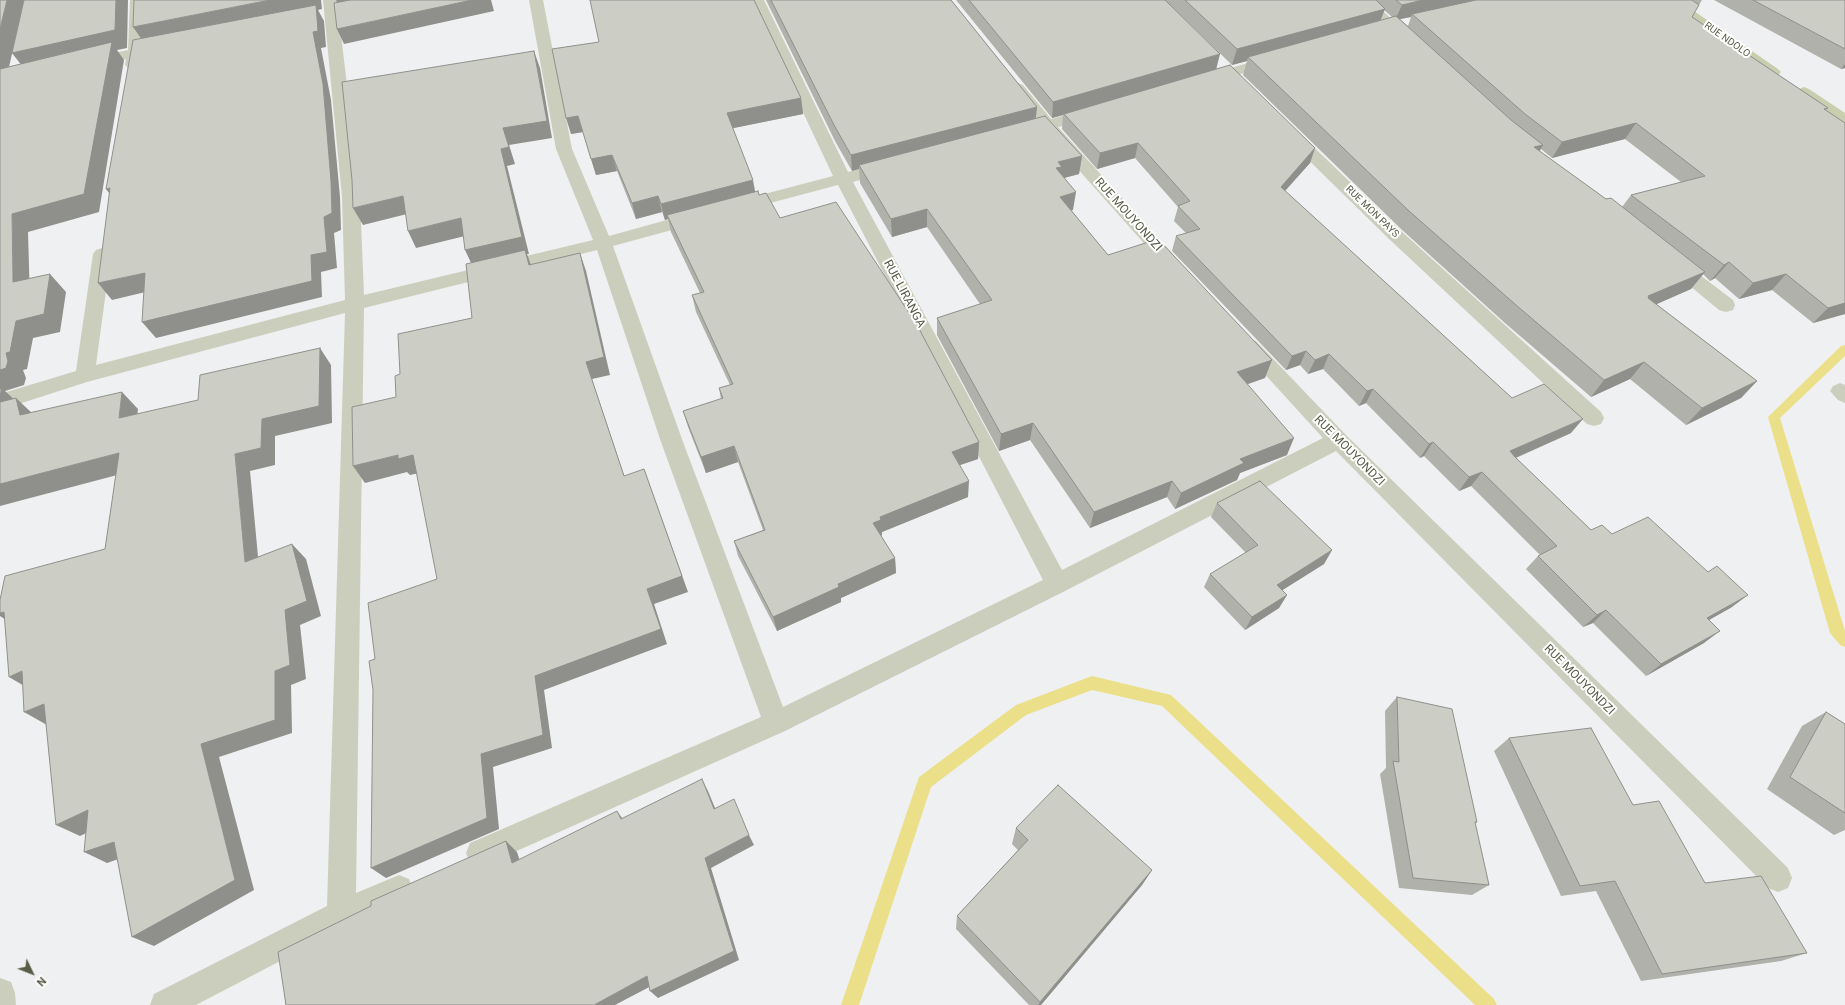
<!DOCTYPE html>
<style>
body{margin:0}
#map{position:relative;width:1845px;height:1005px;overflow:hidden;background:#eff0f1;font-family:Roboto,sans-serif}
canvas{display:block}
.north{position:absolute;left:12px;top:953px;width:40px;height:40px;-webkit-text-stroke:3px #fff;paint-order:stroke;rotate:133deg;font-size:11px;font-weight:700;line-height:16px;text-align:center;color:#595c47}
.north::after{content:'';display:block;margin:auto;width:14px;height:18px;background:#595c47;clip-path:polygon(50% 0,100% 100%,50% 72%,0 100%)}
</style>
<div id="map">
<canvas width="1845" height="1005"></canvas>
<div class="north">N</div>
</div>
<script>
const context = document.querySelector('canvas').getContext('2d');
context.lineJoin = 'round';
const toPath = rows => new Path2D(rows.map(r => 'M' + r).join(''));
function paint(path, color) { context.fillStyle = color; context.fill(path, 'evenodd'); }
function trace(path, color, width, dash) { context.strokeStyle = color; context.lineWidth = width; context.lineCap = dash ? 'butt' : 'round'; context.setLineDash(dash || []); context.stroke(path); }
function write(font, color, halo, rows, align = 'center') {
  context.font = font + ' Roboto,sans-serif'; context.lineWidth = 4; context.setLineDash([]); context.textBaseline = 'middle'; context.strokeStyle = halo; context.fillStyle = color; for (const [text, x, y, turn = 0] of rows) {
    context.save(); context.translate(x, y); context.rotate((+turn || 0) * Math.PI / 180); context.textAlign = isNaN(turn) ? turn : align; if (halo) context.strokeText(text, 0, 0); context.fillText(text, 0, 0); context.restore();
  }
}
paint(toPath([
 [1845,345,1845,356,1780,418,1845,631,1845,647,1840,645,1830,633,1768,417,1841,346,1845,345],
 [1092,676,1171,695,1494,999,1497,1005,1475,1005,1162,706,1092,690,1026,715,931,787,859,1005,841,1005,919,777,1016,705,1092,676]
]), '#ecdf8a');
paint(toPath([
 [130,0,144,0,143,46,159,43,164,44,166,47,164,50,142,55,141,65,138,68,133,70,128,68,125,65,126,59,93,67,88,65,85,62,88,59,128,50,130,0],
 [323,0,337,0,360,197,364,295,593,240,556,149,529,0,543,0,572,149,609,236,699,211,705,213,708,217,705,221,613,246,683,442,783,707,1043,580,838,185,740,211,734,210,731,206,734,202,833,176,750,0,764,0,848,172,888,162,894,163,896,167,894,171,853,182,1062,570,1323,438,1239,346,1242,341,1249,339,1256,341,1345,434,1788,868,1792,878,1788,888,1778,892,1768,888,1336,451,1065,591,785,731,490,863,480,867,470,863,466,853,470,843,761,717,661,442,597,250,364,308,356,893,399,875,409,879,413,889,409,899,351,924,196,1005,150,1005,154,994,327,906,345,313,87,382,0,410,0,394,76,371,93,254,96,250,102,248,108,250,111,254,96,365,345,300,342,197,323,0],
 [1356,0,1371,0,1411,37,1413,40,1411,43,1401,43,1356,0],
 [1273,56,1278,57,1280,60,1278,63,1207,84,1202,82,1199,79,1202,76,1273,56],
 [1018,83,1023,85,1051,119,1091,108,1097,110,1099,113,1097,116,1058,127,1178,260,1181,264,1178,268,1172,270,1166,268,1044,131,1024,137,1018,135,1016,132,1018,129,1037,123,1010,88,1013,85,1018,83],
 [1291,129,1297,131,1400,230,1601,412,1604,418,1601,424,1594,426,1587,424,1388,238,1285,137,1283,134,1285,131,1291,129],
 [1673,257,1679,259,1733,300,1735,305,1733,310,1726,312,1719,310,1667,267,1664,263,1667,259,1673,257],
 [1840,383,1845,385,1845,403,1838,400,1830,391,1833,386,1840,383]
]), '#cccebd');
paint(toPath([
 [0,978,11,982,15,993,16,1005,0,1005,0,978]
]), '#cccebd');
paint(toPath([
 [1662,0,1678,0,1778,69,1781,72,1778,75,1773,77,1768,75,1662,0],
 [1804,87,1809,89,1845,113,1845,125,1839,123,1799,95,1796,92,1799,89,1804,87]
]), '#c9ceae');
paint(toPath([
 [766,0,951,0,1037,107,1036,118,1082,156,1079,174,1064,178,1073,210,1071,210,1108,255,1265,378,1247,384,1287,455,1240,473,1237,480,1175,509,1167,497,1090,528,1030,440,999,451,937,335,937,318,980,304,927,227,892,237,860,183,859,169,852,171,835,141],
 [956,0,1165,0,1217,69,1315,148,1310,163,1285,191,1512,398,1571,433,1516,458,1591,530,1612,534,1732,607,1709,620,1704,643,1646,676,1593,623,1583,627,1526,569,1538,556,1540,555,1471,486,1459,491,1424,456,1420,458,1366,403,1359,406,1323,369,1308,374,1300,365,1286,370,1172,251,1176,236,1186,233,1174,221,1178,207,1135,158,1097,169,1062,129,1063,115,1052,118],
 [1165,0,1702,0,1692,17,1828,108,1826,110,1845,314,1813,323,1772,290,1739,299,1715,278,1710,281,1703,274,1691,289,1656,304,1757,381,1741,398,1686,425,1630,379,1591,397,1505,323,1401,229,1243,75,1247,61,1232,65],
 [1384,10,1392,17,1380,21],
 [1411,17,1408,26,1400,19],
 [1625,139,1681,182,1631,195,1622,207,1606,199,1539,151,1541,149,1552,158],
 [1714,0,1845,0,1845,68,1841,69],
 [599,42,801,98,803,114,733,128,755,192,759,195,780,218,979,442,978,459,960,465,968,497,882,532,882,535,881,536,895,558,896,573,841,598,841,602,777,631,738,556,734,541,763,530,738,462,706,473,688,427,683,411,721,399,719,388,730,385,696,312,692,295,700,293,671,232,668,219,665,220,662,212,636,219,617,171,596,175,583,132,571,134],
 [1217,503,1332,550,1324,564,1282,590,1287,595,1279,608,1245,630,1204,587,1210,574,1246,553,1211,517],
 [1397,697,1477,822,1475,824,1489,885,1472,895,1399,888,1380,774,1386,768,1385,711],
 [1826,712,1845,724,1845,830,1834,835,1767,789,1802,726],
 [1509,738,1633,805,1705,883,1807,953,1781,961,1641,981,1596,891,1561,896,1494,751],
 [1016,828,1152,870,1142,885,1041,1005,1029,1005,956,929,957,916,1018,850,1012,844]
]), '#afb1aa');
paint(toPath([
 [7,0,24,0,7,76,0,78,0,29],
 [116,0,128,0,127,48,117,50,124,60,99,212,28,232,30,300,13,282,12,214,26,71,12,53],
 [270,0,321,0,322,9,318,10,324,21,326,47,321,48,331,100,340,197,341,230,334,233,337,268,321,272,322,297,156,338,142,322,311,255,324,217,313,32,145,44,133,27],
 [336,0,374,0,339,6],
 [472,0,491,0,494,11,344,44,337,29],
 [1423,0,1487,0,1412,14,1411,17,1395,20,1402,5],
 [1385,9,1379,24,1248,57,1247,61,1232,65,1237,49],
 [534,51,540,68,552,138,509,145,515,164,507,166,529,254,527,254,532,268,473,267,465,250,501,149,503,128],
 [1220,54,1216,70,1064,114,1063,115,1052,118,1053,102],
 [1845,64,1845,68,1841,69],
 [801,98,803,114,729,129,727,113],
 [1037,107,1035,123,859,165,859,169,852,171,851,155],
 [578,116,583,132,571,134,566,118],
 [1636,123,1625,139,1552,158,1562,142],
 [1138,143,1135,158,1097,169,1100,153],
 [1543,145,1533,163,1534,147],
 [1315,148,1310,163,1275,202,1281,187],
 [612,155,617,171,596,175,591,159],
 [1082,156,1079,174,1060,179,1056,168,1058,162],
 [753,180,756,196,667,215,668,219,665,220,661,204],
 [110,188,119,206,106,189],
 [1076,192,1073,210,1058,215,1060,197],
 [403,196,411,213,363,225,353,208],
 [658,196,662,212,636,219,632,203],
 [927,209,927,227,892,237,891,219],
 [461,218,469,235,416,248,408,231],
 [580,253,586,271,610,375,592,379,630,493,624,476,586,362],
 [1729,262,1715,278,1710,281,1724,265],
 [1705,272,1691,289,1639,312,1648,296],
 [145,273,158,289,112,300,98,283],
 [50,274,66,292,60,332,33,338,27,369,23,370,26,378,24,385,5,391,17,402,16,398,34,415,38,432,0,404,0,370,16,321],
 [1786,274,1772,290,1739,299,1753,283],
 [1845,303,1845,314,1813,323,1828,308],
 [320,348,331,365,332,423,275,436,275,465,250,471,260,578,245,562,235,454,262,419],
 [1306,351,1300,365,1286,370,1292,356],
 [1329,354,1323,369,1308,374,1315,360],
 [1272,360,1265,378,1231,390,1237,372],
 [1644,362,1630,379,1591,397,1604,380],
 [1757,381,1741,398,1686,425,1702,408],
 [1373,389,1366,403,1359,406,1367,391],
 [122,392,138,409,135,435,119,418],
 [1583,419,1571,433,1499,465,1510,451],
 [1033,423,1030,440,999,451,1001,434],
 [1294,438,1287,455,1240,473,1237,480,1175,509,1181,493,1240,459],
 [979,442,978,459,951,468,952,452],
 [1433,442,1424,456,1420,458,1429,444],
 [734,446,738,462,706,473,701,457],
 [119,453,136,470,0,506,0,484],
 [398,455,413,455,424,472,410,475,407,472,365,483,353,466],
 [644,469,688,592,654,604,667,644,544,690,552,748,493,767,499,829,386,878,371,868,481,754,535,676,647,589],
 [1482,472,1471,486,1459,491,1469,477],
 [969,481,968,497,882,532,882,535,874,538,873,523,880,517],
 [1172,481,1167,497,1090,528,1094,512],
 [292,544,306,559,321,616,300,625,306,679,291,685,292,733,219,757,254,890,154,946,132,937,201,744,275,671,285,610],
 [1332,550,1324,564,1270,598,1277,585],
 [895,558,896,573,841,598,841,602,777,631,773,617,838,584],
 [1287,595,1279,608,1245,630,1252,617],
 [1748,595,1732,607,1691,630,1707,618],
 [1606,610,1593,623,1583,627,1597,615],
 [4,612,19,629,0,616,0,613],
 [1720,631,1704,643,1646,676,1661,664],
 [22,671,31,690,9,677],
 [44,704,47,725,24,712],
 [702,779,708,791,720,820,714,809],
 [88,810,110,822,80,836,56,825],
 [617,811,625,822,621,819],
 [749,835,754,845,711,868,739,960,658,998,650,991,705,858],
 [506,841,517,852,524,873,512,863],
 [114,842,136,853,107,863,84,852],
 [1152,870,1142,885,1041,1005,1038,1005,1040,1002],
 [647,976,655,984,615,1005,594,1005]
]), '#8f908b');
const building = toPath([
 [0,0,7,0,0,29,0,0],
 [24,0,116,0,115,30,12,53,24,0],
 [134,0,270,0,133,27,134,0],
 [350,0,472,0,337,29,334,3,350,0],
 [590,0,754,0,801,98,727,113,753,180,661,204,658,196,632,203,612,155,591,159,578,116,566,118,552,49,599,42,590,0],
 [771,0,951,0,1037,107,851,155,834,125,771,0],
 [969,0,1165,0,1220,54,1053,102,969,0],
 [1185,0,1376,0,1385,9,1237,49,1185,0],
 [1396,0,1423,0,1402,5,1396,0],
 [1476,0,1692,0,1699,5,1692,17,1828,108,1824,109,1845,123,1845,303,1828,308,1786,274,1753,283,1729,262,1724,265,1631,195,1705,176,1636,123,1562,142,1525,114,1412,14,1476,0],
 [1753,0,1845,0,1845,49,1753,0],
 [316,5,318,31,313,32,323,84,331,181,332,213,324,217,327,252,311,255,312,281,142,322,145,273,98,283,110,188,106,189,133,40,316,5],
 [1396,16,1511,120,1543,145,1534,147,1606,199,1611,198,1705,272,1648,296,1649,298,1648,298,1757,381,1702,408,1644,362,1604,380,1516,305,1409,211,1248,57,1396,16],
 [112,42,84,194,12,214,13,282,50,274,44,314,16,321,10,352,6,353,8,361,6,368,0,370,0,69,112,42],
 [534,51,547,121,503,128,509,147,501,149,522,237,465,250,461,218,408,231,403,196,353,208,352,180,342,82,534,51],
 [1230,65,1315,148,1281,187,1512,398,1544,384,1583,419,1510,451,1515,457,1591,530,1602,525,1612,534,1648,517,1708,572,1717,566,1748,595,1707,618,1720,631,1661,664,1606,610,1597,615,1538,556,1557,546,1482,472,1469,477,1433,442,1429,444,1373,389,1367,391,1329,354,1315,360,1306,351,1292,356,1176,236,1200,229,1178,206,1190,201,1138,143,1100,153,1064,114,1230,65],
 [1045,116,1082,156,1058,162,1062,167,1056,168,1076,192,1060,197,1108,255,1158,239,1272,360,1237,372,1294,438,1240,459,1244,463,1181,493,1172,481,1094,512,1033,423,1001,434,937,318,992,300,927,209,891,219,859,165,1045,116],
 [758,191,759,195,766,193,780,218,836,202,917,325,979,442,952,452,969,481,880,517,881,520,873,523,895,558,838,584,839,587,773,617,734,541,765,530,734,446,701,457,683,411,723,398,719,388,733,384,692,295,704,292,667,215,758,191],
 [525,250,529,265,580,253,604,357,586,362,624,476,644,469,682,576,647,589,661,629,535,676,543,735,481,754,487,818,371,868,373,690,369,661,375,659,368,603,437,579,413,455,398,459,398,455,353,466,352,407,396,397,395,376,400,374,398,334,472,318,466,264,525,250],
 [320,348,319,406,262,419,261,448,235,454,245,562,292,544,307,601,285,610,290,665,275,671,275,720,201,744,235,880,132,937,114,842,84,852,88,810,56,825,44,704,24,712,22,671,9,677,4,612,0,613,0,600,5,576,105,549,119,453,0,484,0,402,16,398,20,415,122,392,119,418,198,400,200,375,320,348],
 [2,388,0,396,0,389,2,388],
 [1260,481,1332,550,1277,585,1287,595,1252,617,1210,574,1258,545,1217,503,1260,481],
 [1397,697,1452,709,1477,822,1475,822,1489,885,1413,878,1393,761,1399,762,1397,697],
 [1826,712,1845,724,1845,813,1790,777,1826,712],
 [1591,728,1633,805,1659,801,1705,883,1761,876,1807,953,1662,974,1615,881,1580,886,1509,738,1591,728],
 [702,779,714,809,734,799,749,835,705,858,734,951,650,991,647,976,594,1005,286,1005,278,952,371,906,371,901,506,841,512,863,617,811,621,819,702,779],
 [1058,785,1152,870,1040,1002,957,916,1028,840,1016,828,1058,785]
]);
paint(building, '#cccec6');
trace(building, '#8f908b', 1);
write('10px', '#595c47', '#fff', [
 ["RUE NDOLO",1727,40,35],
 ["RUE MON PAYS",1372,212,44]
]);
write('12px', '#595c47', '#fff', [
 ["RUE MOUYONDZI",1128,215,48],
 ["RUE LIRANGA",904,294,62],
 ["RUE MOUYONDZI",1349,451,45],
 ["RUE MOUYONDZI",1579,680,45]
]);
</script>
